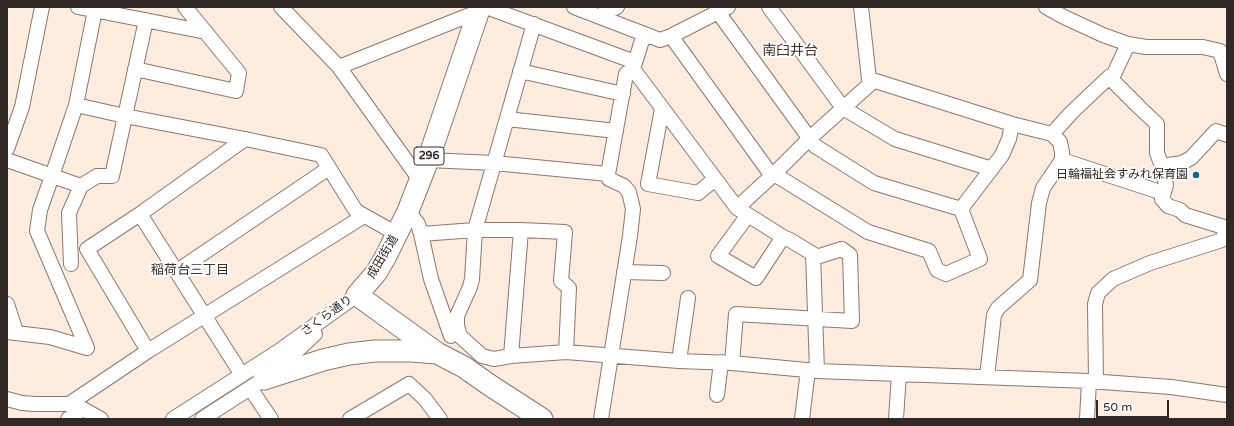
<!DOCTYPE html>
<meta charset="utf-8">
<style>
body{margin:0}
#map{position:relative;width:1234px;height:426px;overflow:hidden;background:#feecdf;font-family:"Varela Round",sans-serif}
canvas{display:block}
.frame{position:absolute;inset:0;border:8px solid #2f2824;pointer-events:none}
.scale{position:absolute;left:1096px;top:400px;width:73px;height:18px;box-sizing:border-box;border:2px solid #2f2824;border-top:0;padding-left:5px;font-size:12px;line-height:14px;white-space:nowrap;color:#2f2824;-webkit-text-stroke:3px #fdfdfd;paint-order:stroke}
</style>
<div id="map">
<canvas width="1234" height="426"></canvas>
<div class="frame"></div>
<div class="scale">50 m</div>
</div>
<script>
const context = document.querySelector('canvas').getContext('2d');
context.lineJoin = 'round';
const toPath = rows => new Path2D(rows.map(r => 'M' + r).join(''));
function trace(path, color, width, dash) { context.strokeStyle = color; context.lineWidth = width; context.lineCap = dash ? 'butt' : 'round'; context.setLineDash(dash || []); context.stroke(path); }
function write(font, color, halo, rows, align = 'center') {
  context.font = font + ' "Varela Round","Noto Sans JP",sans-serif'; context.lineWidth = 4; context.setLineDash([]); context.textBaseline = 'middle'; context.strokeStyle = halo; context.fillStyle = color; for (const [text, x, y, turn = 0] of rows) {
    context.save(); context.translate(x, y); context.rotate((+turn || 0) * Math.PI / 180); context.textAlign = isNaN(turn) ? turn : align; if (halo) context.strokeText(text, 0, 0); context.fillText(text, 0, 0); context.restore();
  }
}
const minor = toPath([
 [78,7,206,32],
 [281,7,339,67,420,180],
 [486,7,635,62],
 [574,7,660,40,671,36,728,7],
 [716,7,718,12,815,146,874,183,961,209],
 [769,7,843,108,895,139,992,169],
 [861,7,869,79,1012,124,1052,134,1060,142,1062,152,1062,160,1043,188,1039,203,1030,280,998,308,994,315,987,377],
 [1046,7,1064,17,1103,35,1128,44,1146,47,1203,47,1220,51,1227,74],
 [599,16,617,7],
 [534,24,475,230,472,279,470,287,457,316,457,326,460,336,482,356,494,359,511,356,566,352,679,361,732,363,817,371,1089,381,1171,387,1227,395],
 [644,34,633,69,737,208,783,237,790,240,813,254,817,371],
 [671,36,772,176],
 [1128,44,1114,74,1109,77,1140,108,1157,124,1157,153,1163,169,1166,185,1162,199,1168,206,1180,210,1185,215,1227,228],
 [339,67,462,18,478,12],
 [135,69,236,91,239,73,185,7],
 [520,71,623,94],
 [76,105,125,116,245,139,321,155,356,211,397,234],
 [662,109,648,184,698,193,715,179],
 [507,119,616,131],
 [1052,134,1072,112,1109,77],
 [7,149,22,107,42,7],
 [7,160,81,186],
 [428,160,494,163,608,174,626,74,633,69],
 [1062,160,1163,193],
 [1162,166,1182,163,1191,158,1216,131,1227,135],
 [774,174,868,232,929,251,937,270,946,274,980,259,961,209],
 [737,208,774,174,809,139,870,84,869,79],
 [961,209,1002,155,1009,139,1012,124],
 [408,211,418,224,421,234,431,279,451,336],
 [140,214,242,375],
 [748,215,718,256,756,278,783,237],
 [421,234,475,230,521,230,565,232,561,281,569,288,566,352],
 [71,264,69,213,81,186,97,176,112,176,146,20],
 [177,271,329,168],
 [624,272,663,273],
 [7,304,16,332],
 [7,332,50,337,87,348,37,231,40,210,52,176,76,105,95,10],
 [148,351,87,249,140,214,245,139],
 [511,356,521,230],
 [679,361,688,298],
 [732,363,736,314,852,321,850,255,842,249,813,258],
 [1096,381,1095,304,1098,293,1113,279,1150,263,1222,240,1227,227],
 [250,388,271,419],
 [717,395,721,362],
 [7,399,22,403,35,404,69,404,83,409,101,419],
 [69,404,148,351,364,216],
 [68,419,83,409],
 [173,419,279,351,357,295],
 [202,419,264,379,285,362,315,334],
 [350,419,409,384,425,399,440,419],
 [601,419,630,236,633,209,629,192,624,186,609,179,608,174],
 [802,419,808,370],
 [896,419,899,374],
 [1087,419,1089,381]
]);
const highway = toPath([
 [480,7,428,160,408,211,386,256,376,273,357,295,437,353,464,367,491,386,542,419],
 [264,379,323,360,349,354,375,351,411,351,437,353]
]);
trace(minor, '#89796e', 16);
trace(highway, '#89796e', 23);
trace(minor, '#fff', 14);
trace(highway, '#fff', 21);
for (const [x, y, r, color] of [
 [1196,175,4,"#026997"]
]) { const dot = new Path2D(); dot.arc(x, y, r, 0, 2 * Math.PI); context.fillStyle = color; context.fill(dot); trace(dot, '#fdfdfd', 1.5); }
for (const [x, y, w] of [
 [429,156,30]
]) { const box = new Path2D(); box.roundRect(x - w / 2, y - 9, w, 18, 3); context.fillStyle = '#fdfdfd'; context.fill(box); trace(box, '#2f2824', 1); }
write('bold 11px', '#2f2824', null, [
 ["296",429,156]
]);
write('12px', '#2f2824', '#fdfdfd', [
 ["日輪福祉会すみれ保育園",1188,175]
], 'right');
write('12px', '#2f2824', '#fdfdfd', [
 ["成田街道",383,257,-59],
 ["さくら通り",327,316,-36]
]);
write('13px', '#3f3127', '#fdfdfd', [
 ["稲荷台三丁目",190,271]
]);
write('14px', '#3f3127', '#fdfdfd', [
 ["南臼井台",790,51]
]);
</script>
